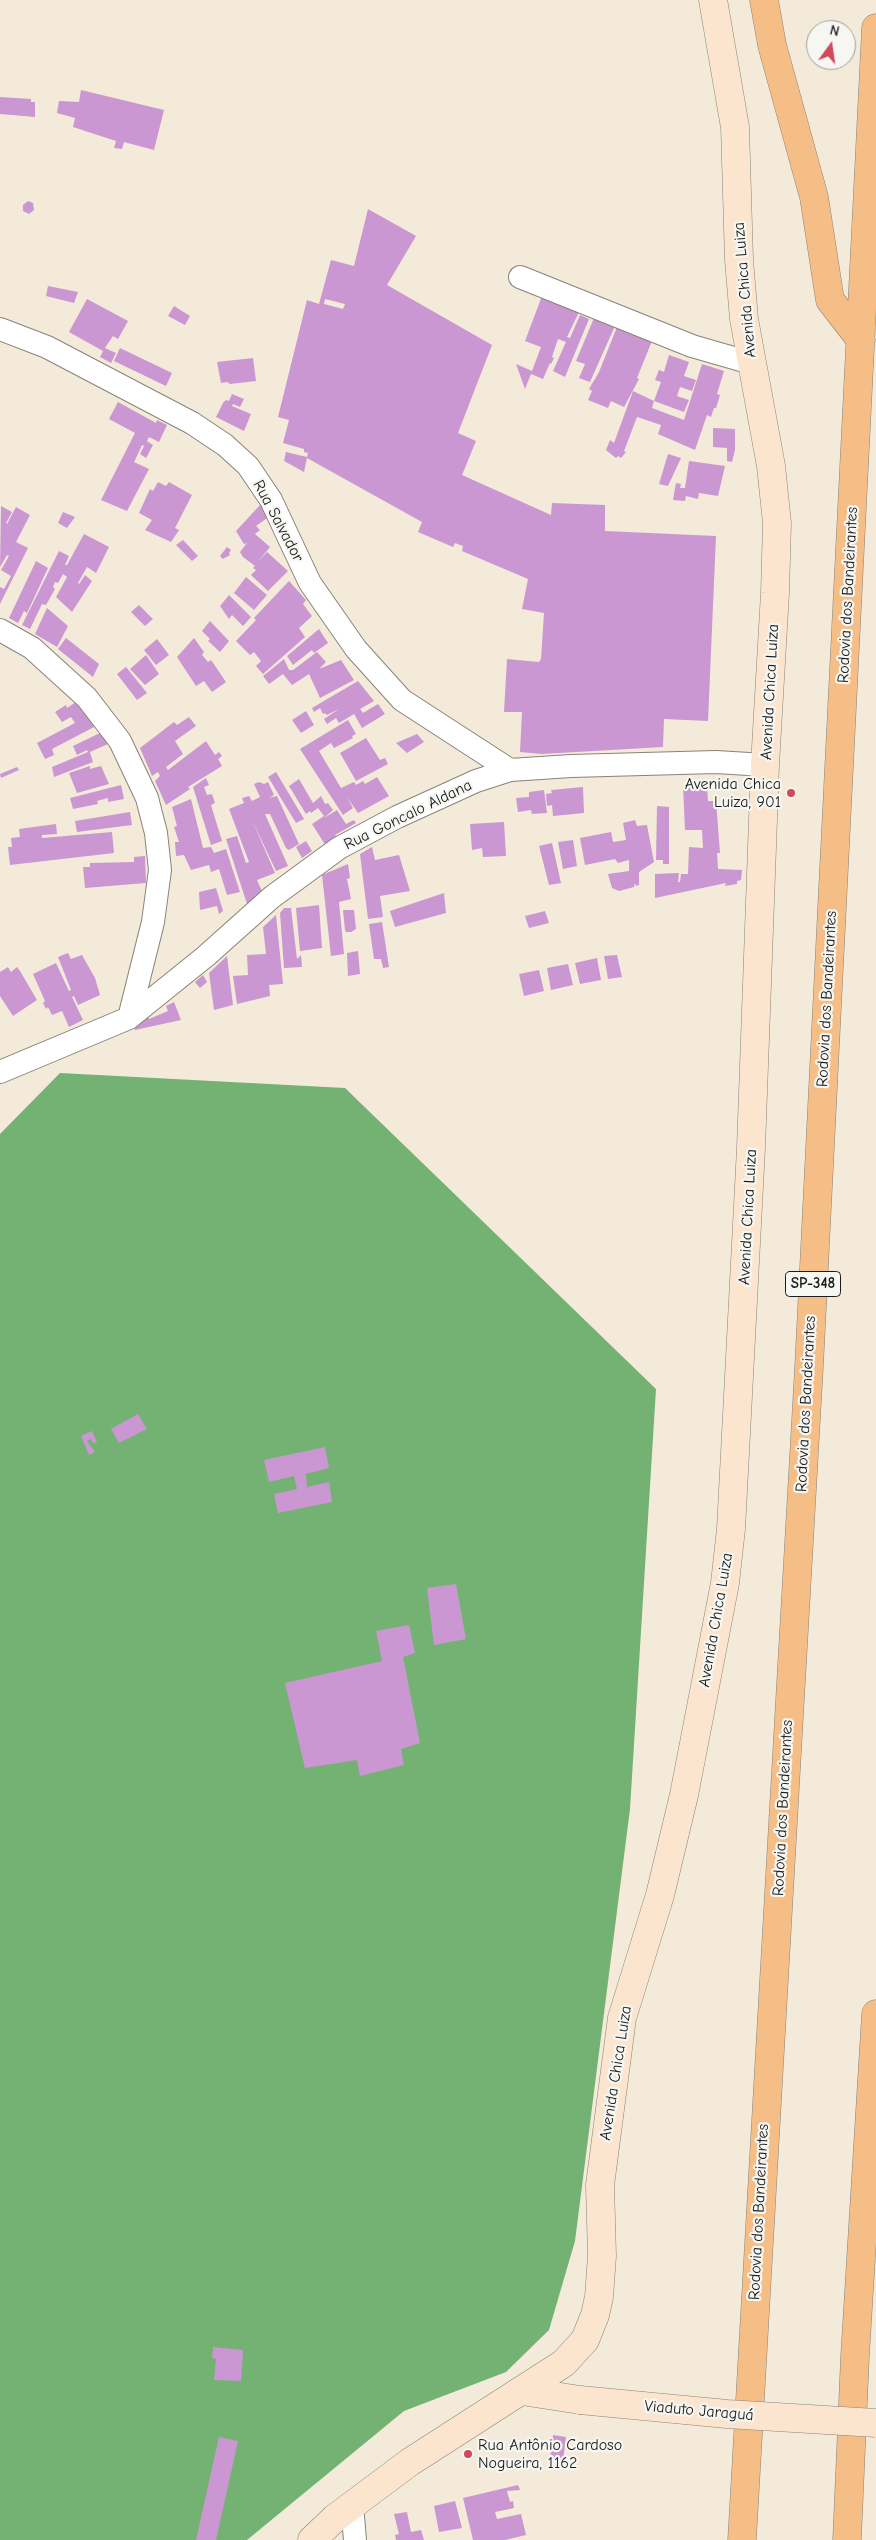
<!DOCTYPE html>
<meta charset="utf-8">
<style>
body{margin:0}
#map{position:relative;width:876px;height:2540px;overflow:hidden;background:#f3ead9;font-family:"Comic Neue",sans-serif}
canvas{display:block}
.north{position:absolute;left:806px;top:20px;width:50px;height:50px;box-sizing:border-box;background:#f6f6f2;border:1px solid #9f9f9c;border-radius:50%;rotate:14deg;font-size:14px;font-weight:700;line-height:20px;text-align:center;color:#1c1c1c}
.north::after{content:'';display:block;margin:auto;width:18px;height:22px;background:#d1495b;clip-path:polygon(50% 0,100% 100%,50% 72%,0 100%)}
</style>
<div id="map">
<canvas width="876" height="2540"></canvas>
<div class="north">N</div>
</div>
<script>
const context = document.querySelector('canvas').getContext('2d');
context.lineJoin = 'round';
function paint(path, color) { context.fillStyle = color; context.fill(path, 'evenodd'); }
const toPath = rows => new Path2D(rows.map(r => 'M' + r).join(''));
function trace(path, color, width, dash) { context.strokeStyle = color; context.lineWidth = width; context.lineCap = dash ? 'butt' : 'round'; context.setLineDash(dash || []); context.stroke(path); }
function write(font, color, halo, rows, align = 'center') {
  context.font = font + ' "Comic Neue",sans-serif'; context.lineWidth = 4.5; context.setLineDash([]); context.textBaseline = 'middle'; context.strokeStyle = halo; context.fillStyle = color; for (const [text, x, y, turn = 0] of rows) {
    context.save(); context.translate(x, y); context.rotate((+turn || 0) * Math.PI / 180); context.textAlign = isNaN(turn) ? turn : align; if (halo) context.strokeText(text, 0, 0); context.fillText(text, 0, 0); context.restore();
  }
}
paint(toPath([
 [60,1073,345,1088,656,1389,630,1809,575,2241,549,2330,506,2372,404,2411,247,2540,0,2540,0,1134]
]), '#74b273');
paint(toPath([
 [81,90,164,110,154,150,124,142,122,149,114,148,116,141,73,127,75,118,57,113,59,101,79,102],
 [0,97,31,99,31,102,35,102,35,117,0,114],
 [28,201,33,203,34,210,29,214,23,211,23,205],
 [368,209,416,236,387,285,492,345,458,433,476,441,462,475,551,515,552,503,605,505,605,531,716,536,708,721,664,719,663,747,542,754,520,752,522,712,504,712,507,659,539,662,541,659,544,613,522,609,528,579,462,551,463,546,455,543,453,547,418,532,422,522,307,458,304,472,284,461,286,452,307,457,308,453,304,452,304,449,283,443,289,420,278,417,307,300,319,304,331,260,354,266],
 [325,299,345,304,343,309,324,304],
 [48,286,78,292,74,303,46,296],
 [542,296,579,312,567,337,570,338,580,315,589,319,565,377,553,371,566,342,558,339,552,357,554,358,551,364,550,363,543,379,531,374,525,389,516,364,532,371,541,347,525,341],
 [87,299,128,321,118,339,113,336,105,348,116,353,111,363,100,357,103,351,69,332],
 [174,306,190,316,185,325,168,316],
 [594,318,615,326,590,382,579,378,585,364,576,361],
 [617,327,652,341,637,378,639,379,624,407,611,401,608,408,588,400,592,391,589,389,599,372],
 [120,348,172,373,166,386,114,361],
 [669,355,689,362,684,376,696,380,692,391,680,387,677,396,689,400,684,412,654,401,661,382,655,380,659,370,664,372],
 [253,358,256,381,230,384,227,382,221,383,217,362],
 [702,364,724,371,717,394,720,395,716,408,714,408,711,417,707,415,695,450,658,434,661,425,637,417,624,451,626,452,621,458,618,456,616,458,606,450,610,440,614,443,633,391,654,401,652,408,684,420],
 [232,394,244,399,240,407,233,404,232,406,251,414,244,431,216,417,223,403,226,400,229,401],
 [118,402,156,423,157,420,167,425,159,442,149,437,147,441,153,445,146,458,140,454,144,446,142,445,137,456,134,462,149,469,127,511,101,500,135,433,109,419],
 [713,428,735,429,735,450,732,462,727,461,727,448,713,447],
 [668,454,681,458,668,486,659,484],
 [689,461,725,466,718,496,699,493,698,499,686,496,685,501,673,500,676,483,681,484,680,488,685,488],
 [158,482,166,486,169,482,192,495,175,528,179,530,171,542,145,530,152,520,139,513,150,489,153,491],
 [261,504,270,516,256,526,260,530,255,534,270,547,257,563,267,552,288,571,268,591,251,575,256,570,253,568,255,566,243,557,240,552,247,543,244,544,236,531],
 [1,506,12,512,6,523,7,524,16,507,30,515,16,542,28,548,0,604,0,587,4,589,11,576,1,570,9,556,7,555,0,567],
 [63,512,75,517,67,528,58,523],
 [84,534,109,547,96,573,87,567,78,583,79,584,85,575,92,581,72,612,56,597,67,577,63,574,58,583,55,582,53,587,55,589,46,605,42,604,30,629,22,625,59,551,69,556,65,565,67,565],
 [183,540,198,556,192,561,176,545],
 [227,547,231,550,229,553,230,555,223,559,220,556],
 [36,561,48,568,27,613,24,611,18,623,9,618],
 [246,577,267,595,254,610,234,593],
 [289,581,306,600,303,604,312,616,299,628,305,637,263,674,256,666,261,661,254,652,250,655,236,641,256,620,254,618],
 [229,595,251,617,243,626,232,615,229,619,220,606],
 [139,605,153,619,145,626,131,612],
 [47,608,68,626,57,647,35,634],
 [210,621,229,641,220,652,208,641,210,639,202,631],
 [319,629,328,643,314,653,312,650,293,665,287,656],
 [66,638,99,664,93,677,58,649],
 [194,638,204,652,202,655,208,662,211,660,226,682,212,692,204,681,196,686,177,657],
 [157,639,169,655,156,665,144,650],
 [317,652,326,662,319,669,341,660,354,680,320,698,309,674,292,685,283,674,269,684,263,676,284,659,289,670,293,670],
 [146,655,159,674,145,685,130,669],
 [126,667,147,693,137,700,117,674],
 [358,681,374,701,360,709,363,713,378,704,385,714,362,728,354,714,339,723,336,718,327,724,324,719,339,709,327,715,325,713,323,714,320,708,314,712,312,708],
 [79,700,98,725,52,749,54,755,45,759,37,743,75,723,71,717,62,722,55,712,66,705,67,708],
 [306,711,314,725,301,733,292,720],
 [189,717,196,726,175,741,183,754,166,767,168,770,206,741,215,755,219,752,222,756,218,759,222,766,188,787,190,789,166,805,155,781,160,776,158,772,152,776,140,748,174,722,177,725],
 [348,720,356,734,352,736,353,738,334,748,331,743,319,751,341,788,354,782,356,785,363,781,365,784,377,777,389,796,358,813,347,797,353,808,343,815,300,749],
 [102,732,108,744,90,752,93,762,54,777,52,767,88,752,87,750,77,755,73,746],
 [417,734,424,742,407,753,396,743],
 [366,738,380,760,385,758,388,764,356,781,340,753],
 [90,766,90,769,101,766,109,784,77,793,69,773],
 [17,767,19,770,1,778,0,774],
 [276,772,304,819,296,823,268,777],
 [206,778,209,785,204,787,207,795,212,794,215,803,211,805,222,841,211,845,193,787],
 [299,779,313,803,321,796,325,804,328,803,333,810,324,818,337,810,346,824,354,820,356,823,335,835,338,838,326,846,312,824,324,816,318,808,311,813,310,811,306,814,289,786],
 [259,782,264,784,268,782,274,795,269,798,277,796,299,844,289,850,286,848,270,814,265,814,288,866,276,871,252,820,275,873,257,880,262,891,247,904,226,839,237,836,246,863,249,862,229,809,244,803,242,798,249,796,252,801,260,797,254,784],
 [121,785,124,799,108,802,108,798,97,801,98,804,73,809,70,798],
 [683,786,707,786,708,801,716,801,720,853,717,853,718,869,742,870,741,880,737,881,737,884,725,886,726,883,655,898,655,874,679,873,678,882,680,882,681,874,688,874,689,847,703,848,702,830,685,830],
 [583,787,584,813,553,816,552,805,547,806,546,794,552,793,551,790],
 [544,790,547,813,532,814,531,810,518,812,516,798,529,797,529,792],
 [191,799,203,848,211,847,214,853,226,849,240,892,227,895,219,869,211,872,209,865,191,870,184,855,176,856,175,842,179,842,174,827,177,826,172,807],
 [657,806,669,807,669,864,663,864,663,860,656,860],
 [130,812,132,825,77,832,75,821],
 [635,820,637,826,647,825,654,862,639,872,639,885,636,886,635,883,634,887,619,891,612,888,608,874,629,871,629,860,618,863,615,859,585,865,580,838,611,832,613,842,626,840,623,823],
 [504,822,506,856,483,857,482,848,472,850,470,824],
 [56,824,57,834,42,835,42,838,112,832,114,853,10,865,8,847,12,847,11,838,20,837,19,829],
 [573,840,577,866,563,869,558,842],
 [306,841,312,851,302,858,296,847],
 [552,843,561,883,549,885,539,846],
 [372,847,375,860,399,855,410,891,380,896,383,917,368,919,360,854],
 [145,856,146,883,85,888,83,867,90,867,90,863,134,862,134,857],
 [348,864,350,878,347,879,351,899,339,902,344,954,331,956,322,875],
 [216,888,223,911,219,914,217,906,200,910,199,892],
 [444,893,446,913,395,927,390,911],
 [319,905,322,948,300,951,296,908],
 [284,908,291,908,297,959,301,955,302,967,284,968,280,913],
 [343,910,354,910,356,929,351,932,346,932,345,930],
 [545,911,549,923,529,928,525,916],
 [276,915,283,984,269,985,270,996,237,1004,233,976,248,975,247,955,266,954,263,927],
 [382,922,389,967,383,968,381,959,374,959,369,924],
 [358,951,360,974,348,976,347,953],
 [68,953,71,959,82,955,95,978,100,995,78,1005,74,996,72,997,83,1020,69,1027,62,1011,52,1015,48,1007,46,1009,43,1003,45,1001,33,974,56,963,69,991,71,990,58,957],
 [617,955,622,977,608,979,604,956],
 [227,956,233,1005,214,1010,209,973],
 [597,958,601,980,580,984,575,963],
 [568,964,573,985,551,990,547,968],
 [8,967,11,972,17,967,20,971,37,1000,13,1016,0,996,0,972],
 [539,970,544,991,524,996,519,974],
 [203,975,207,982,200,988,195,982],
 [174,1002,181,1020,135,1030,134,1025,148,1015,149,1019,168,1011,166,1006],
 [138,1414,147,1429,119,1443,111,1429],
 [92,1431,97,1442,93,1443,91,1439,87,1441,95,1452,89,1455,81,1436],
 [325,1447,329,1468,306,1474,307,1487,329,1482,332,1502,278,1513,274,1494,297,1489,294,1476,269,1482,264,1460],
 [456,1584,466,1639,434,1645,427,1588],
 [409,1625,415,1653,403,1657,420,1743,401,1749,404,1765,360,1776,357,1760,305,1768,285,1683,382,1661,376,1631],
 [213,2347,243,2350,241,2381,214,2380,216,2359,212,2358],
 [553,2435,566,2437,563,2461,550,2459],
 [219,2437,238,2441,216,2540,196,2540],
 [518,2485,520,2490,507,2491,510,2502,513,2501,514,2508,495,2512,497,2519,521,2514,526,2535,505,2540,473,2540,463,2498],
 [455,2501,462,2528,439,2532,434,2506],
 [407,2512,411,2532,421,2530,424,2540,396,2540,395,2535,399,2534,394,2514]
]), '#ca97d2');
const minor = toPath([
 [520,277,692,346,751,363],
 [0,329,47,347,192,423,225,445,248,466,271,500,310,583,356,649,402,700,510,770],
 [0,630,32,648,87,698,120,741,147,798,156,833,160,870,153,922,129,1018],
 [0,1072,129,1018,206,956,272,897,339,848,397,817,476,781,510,770,571,766,716,762,765,765],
 [352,2505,355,2540]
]);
const secondary = toPath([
 [522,2391,580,2400],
 [312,2540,335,2518,410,2462,564,2363,585,2340,595,2315,599,2297,602,2256,600,2185,622,2018,660,1895,684,1795,725,1583,731,1529,751,1148,765,765,775,593,777,523,771,466,744,319,739,260,735,127,713,0]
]);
const motorway = toPath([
 [764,0,772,45,814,197,830,300,861,340],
 [742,2540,809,1367,876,28],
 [847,2540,855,2356,876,2014]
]);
trace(minor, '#88837a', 24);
trace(secondary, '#88837a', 29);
trace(motorway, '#88837a', 29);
trace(minor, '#fff', 22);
trace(secondary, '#fbe5cf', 28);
trace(motorway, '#f6be87', 28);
const secondaryBridge = toPath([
 [580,2400,727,2414,876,2423]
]);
trace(secondaryBridge, '#88837a', 29, []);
trace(secondaryBridge, '#fbe5cf', 28);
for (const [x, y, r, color] of [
 [791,793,5,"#d1495b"],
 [468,2454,5,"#d1495b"]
]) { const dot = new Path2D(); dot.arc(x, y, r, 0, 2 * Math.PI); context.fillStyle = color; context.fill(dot); trace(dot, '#f6f6f2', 2); }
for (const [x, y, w] of [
 [813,1284,55]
]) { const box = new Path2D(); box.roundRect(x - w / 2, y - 12.5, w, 25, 4); context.fillStyle = '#f6f6f2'; context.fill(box); trace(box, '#1c1c1c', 1); }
write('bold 15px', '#1c1c1c', null, [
 ["SP-348",813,1284]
]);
write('16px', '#1c1c1c', '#f6f6f2', [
 ["Avenida Chica Luiza",745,290,-95],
 ["Rua Salvador",278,521,62],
 ["Rodovia dos Bandeirantes",848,595,-87],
 ["Avenida Chica Luiza",770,692,-87],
 ["Rua Goncalo Aldana",408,815,-26],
 ["Rodovia dos Bandeirantes",827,999,-87],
 ["Avenida Chica Luiza",748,1217,-87],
 ["Rodovia dos Bandeirantes",806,1404,-87],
 ["Avenida Chica Luiza",716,1620,-80],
 ["Rodovia dos Bandeirantes",783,1808,-87],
 ["Avenida Chica Luiza",616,2073,-81],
 ["Rodovia dos Bandeirantes",759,2212,-87],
 ["Viaduto Jaraguá",699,2411,5]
]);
write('16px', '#1c1c1c', '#f6f6f2', [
 ["Avenida Chica",781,784],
 ["Luiza, 901",781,802],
 ["Rua Antônio Cardoso",478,2445,"left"],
 ["Nogueira, 1162",478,2463,"left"]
], 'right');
</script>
